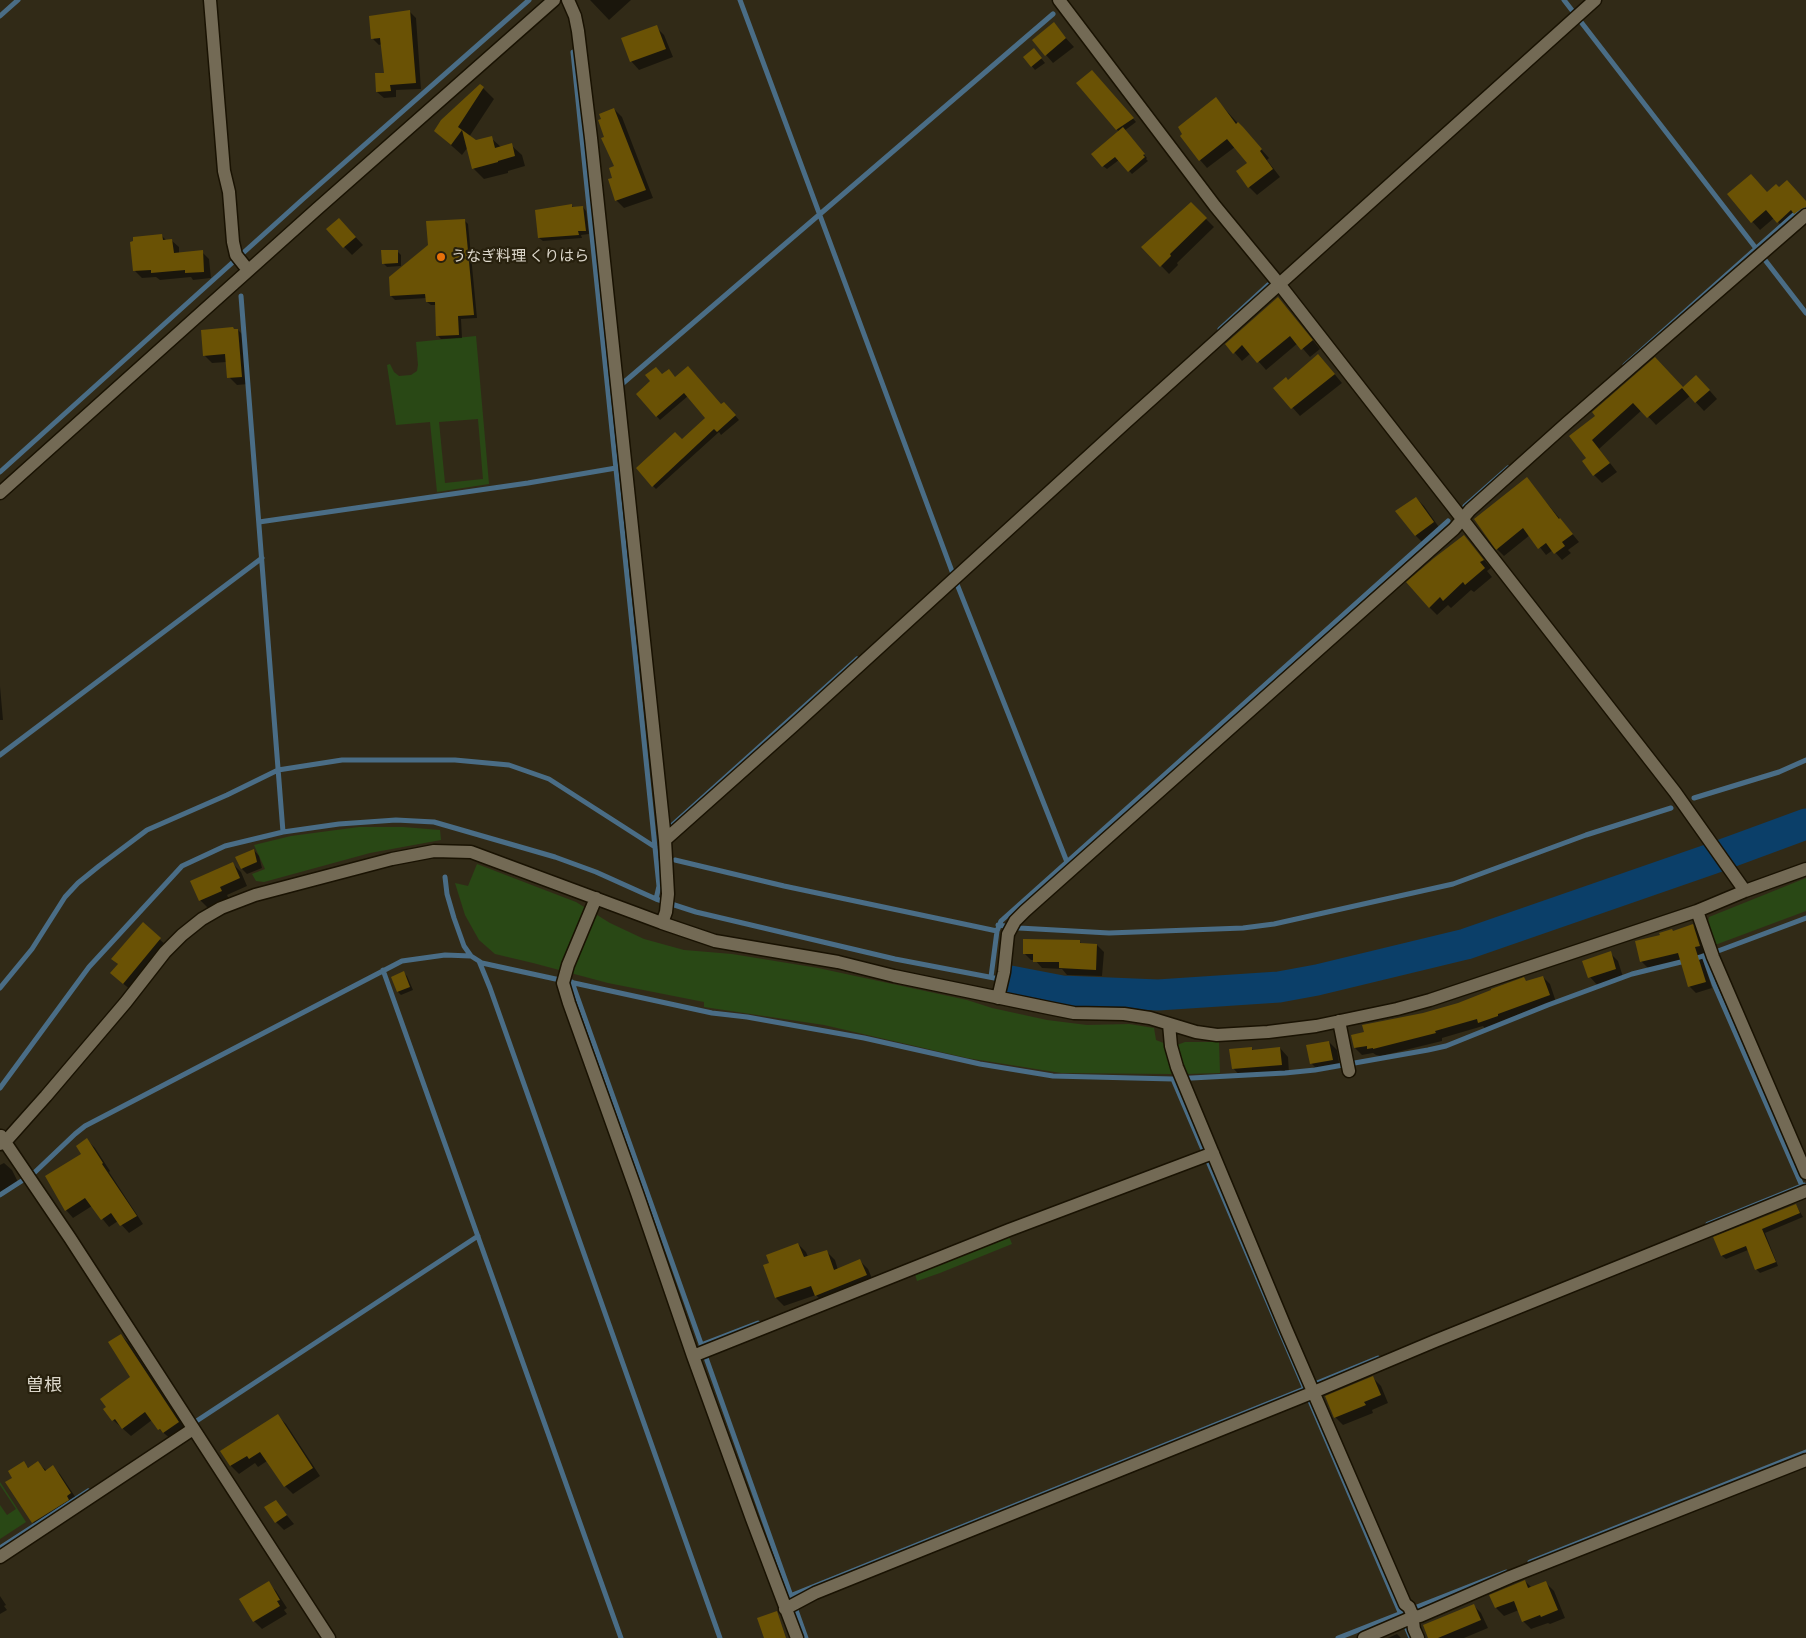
<!DOCTYPE html>
<meta charset="utf-8">
<style>
body{margin:0}
canvas{display:block;background:#312a17}
</style>
<canvas width="1806" height="1638"></canvas>
<script>
const context = document.querySelector('canvas').getContext('2d');
context.lineJoin = 'round';
function paint(path, color) { context.fillStyle = color; context.fill(path, 'evenodd'); }
const toPath = rows => new Path2D(rows.map(r => 'M' + r).join(''));
function trace(path, color, width, dash) { context.strokeStyle = color; context.lineWidth = width; context.lineCap = dash ? 'butt' : 'round'; context.setLineDash(dash || []); context.stroke(path); }
function write(font, color, halo, rows, align = 'center') {
  context.font = font + ' "Titillium Web","Noto Sans JP",sans-serif'; context.lineWidth = 4.5; context.setLineDash([]); context.textBaseline = 'middle'; context.strokeStyle = halo; context.fillStyle = color; for (const [text, x, y, turn = 0] of rows) {
    context.save(); context.translate(x, y); context.rotate((+turn || 0) * Math.PI / 180); context.textAlign = isNaN(turn) ? turn : align; if (halo) context.strokeText(text, 0, 0); context.fillText(text, 0, 0); context.restore();
  }
}
paint(toPath([
 [476,336,489,484,437,492,430,422,396,425,387,365,390,364,394,372,399,376,411,375,417,371,418,365,416,342],
 [478,419,483,479,445,483,439,422],
 [359,827,403,827,440,830,441,840,370,853,264,882,256,881,252,874,265,869,254,845,291,836],
 [477,864,576,902,610,923,644,939,684,950,732,954,818,968,967,1000,992,1008,1047,1020,1087,1025,1129,1024,1154,1028,1156,1040,1166,1044,1172,1074,1061,1073,967,1058,824,1025,704,1007,704,1002,608,983,533,963,495,954,479,940,465,915,455,883,468,886],
 [1806,878,1806,911,1715,945,1708,922,1709,917],
 [1219,1042,1220,1073,1186,1074,1177,1053,1177,1045,1185,1042],
 [1008,1234,1012,1244,940,1273,917,1281,914,1271],
 [0,1482,26,1522,0,1539,0,1505,7,1515,16,1509,0,1485]
]), '#294815');
paint(toPath([
 [590,0,631,0,609,20],
 [410,12,416,18,421,89,396,90,396,97,384,98,377,92,386,74,382,44,379,45,373,39],
 [1053,24,1074,47,1053,63,1046,55],
 [656,27,664,35,673,57,639,70,631,61],
 [1037,53,1045,63,1035,70,1024,57],
 [1096,75,1136,122,1124,131,1147,158,1146,159,1148,161,1132,174,1119,160,1107,169,1103,166,1119,132,1078,83],
 [480,85,494,99,469,137,475,141,491,138,501,147,511,145,522,155,525,166,508,171,508,173,484,179,473,168,468,147,462,155,435,131],
 [1216,99,1269,158,1267,160,1280,177,1257,195,1249,187,1248,163,1235,147,1207,168,1200,160],
 [614,109,622,117,653,198,624,208,616,200,615,167,606,137],
 [1779,189,1806,202,1806,219,1786,230,1774,218,1760,230,1728,195,1767,193],
 [1191,204,1214,227,1177,263,1178,265,1169,274,1143,247],
 [571,205,574,208,583,207,586,211,589,234,581,235,582,238,543,241,539,238],
 [464,220,468,224,477,318,461,319,462,338,441,339,438,336,436,305,431,305,427,302,427,298,395,300,391,296],
 [347,228,363,245,352,255,328,230],
 [161,235,167,241,171,240,179,247,179,253,202,252,209,259,211,278,193,280,191,277,160,280,156,277,142,278,135,271],
 [397,251,401,255,401,266,387,267,383,263],
 [1285,306,1320,349,1310,357,1298,343,1266,370,1251,353,1242,361,1227,344],
 [238,330,246,338,249,384,237,385,229,377,227,362,212,363,204,355,235,331],
 [1655,359,1683,388,1704,384,1717,399,1704,411,1690,396,1656,425,1642,410,1599,449,1617,472,1602,483,1594,475,1588,458,1597,416],
 [1326,364,1342,383,1300,416,1275,388],
 [663,376,676,378,721,406,728,407,739,420,721,435,719,432,656,489,653,486,682,441,707,419,688,396,660,420,637,394],
 [1527,479,1579,542,1568,550,1571,553,1562,560,1553,550,1546,555,1530,535,1504,556,1497,549],
 [1416,498,1424,506,1441,530,1423,543,1415,535],
 [1464,536,1491,568,1487,571,1492,577,1474,592,1471,590,1451,608,1448,605,1437,615,1429,607],
 [0,686,3,720,0,720],
 [254,850,259,856,262,868,247,874,242,869],
 [233,864,241,872,247,886,227,895,229,899,208,908,200,900],
 [143,924,168,947,132,991,120,981,119,965,113,959],
 [1693,926,1699,932,1706,952,1701,954,1712,988,1696,993,1689,986,1681,960,1648,968,1641,961,1674,932],
 [1079,941,1082,944,1097,945,1104,952,1102,976,1067,975,1062,969,1042,968,1035,960,1031,960,1024,953],
 [1610,953,1618,961,1623,977,1598,986,1590,977],
 [404,973,407,976,413,990,401,995,398,992,392,978],
 [1543,977,1550,984,1556,1002,1486,1030,1483,1026,1442,1038,1442,1041,1381,1056,1376,1055,1373,1053,1362,1055,1355,1048,1423,1014,1459,1004,1493,991],
 [1329,1042,1337,1050,1340,1068,1319,1071,1311,1063],
 [1251,1048,1254,1051,1280,1048,1288,1057,1289,1073,1241,1077,1233,1068],
 [87,1140,95,1148,110,1171,109,1172,143,1224,129,1233,118,1221,109,1227,92,1206,73,1218,66,1210],
 [4,1163,12,1170,19,1184,1,1193,3,1196,0,1197,0,1165],
 [1796,1205,1803,1217,1765,1233,1778,1266,1760,1273,1756,1269,1748,1250,1726,1259,1722,1256,1715,1238],
 [798,1244,806,1252,808,1257,827,1252,835,1260,838,1270,860,1261,868,1269,874,1283,824,1304,816,1295,784,1306,776,1298,765,1265,770,1264],
 [121,1335,129,1343,186,1430,172,1440,159,1429,152,1420,131,1436,113,1420,105,1409,132,1378],
 [1373,1378,1381,1386,1388,1403,1372,1410,1373,1413,1343,1425,1335,1417],
 [278,1416,286,1424,320,1476,293,1494,285,1486,267,1461,258,1467,255,1463,239,1474,231,1466,222,1451],
 [23,1463,29,1468,38,1463,47,1471,53,1467,60,1474,78,1501,41,1530,33,1522,14,1478],
 [276,1502,294,1524,284,1530,276,1522],
 [1525,1581,1532,1588,1546,1583,1554,1591,1565,1618,1550,1624,1548,1623,1531,1629,1523,1621,1519,1610,1504,1616,1496,1608],
 [268,1583,276,1591,287,1608,284,1610,287,1614,262,1629,254,1621,241,1599],
 [0,1596,6,1605,4,1606,7,1610,0,1614],
 [1473,1605,1481,1613,1488,1628,1464,1638,1430,1638],
 [1397,1634,1401,1638,1388,1638]
]), '#0007');
trace(toPath([
 [740,0,953,574,1067,862],
 [1564,0,1806,313],
 [0,16,18,0],
 [573,52,659,886,656,899],
 [241,296,283,832],
 [1220,329,1268,285],
 [1625,365,1806,204],
 [622,384,1053,14],
 [0,472,303,199,529,0],
 [1465,506,1508,468],
 [259,522,528,483,616,468],
 [0,755,262,558],
 [1694,798,1779,772,1806,760],
 [669,828,857,659],
 [675,860,784,886,997,931],
 [445,877,447,894,454,918,464,946,471,956,482,963,712,1013,747,1017,864,1038,980,1064,1053,1076,1173,1079,1285,1073,1315,1070,1428,1050,1446,1046,1548,1005,1632,974,1685,961],
 [998,925,1019,928,1109,933,1243,928,1274,924,1453,884,1586,835,1671,808],
 [1704,956,1714,984,1803,1188],
 [1694,959,1718,951,1806,918],
 [479,961,490,988,720,1638],
 [383,970,621,1638],
 [991,977,997,931,1001,921,1448,521],
 [572,982,806,1638],
 [0,988,32,949,65,897,78,883,99,866,147,830,227,795,278,770,342,760,455,760,509,765,549,779,655,847],
 [1173,1079,1411,1638],
 [0,1088,89,967,182,866,225,846,283,832,339,824,396,820,434,822,555,857,596,872,656,899,696,912,895,959,1010,981],
 [0,1195,34,1173,75,1134,85,1126,402,961,445,955,471,956],
 [1708,1224,1804,1185],
 [701,1345,758,1323],
 [1317,1383,1378,1358],
 [195,1422,478,1236],
 [0,1548,88,1491],
 [1530,1562,1806,1452],
 [790,1596,1304,1389],
 [1338,1638,1506,1572]
]), '#4a6d86', 5);
trace(toPath([
 [1010,981,1062,991,1158,995,1279,987,1317,980,1466,944,1711,859,1806,824]
]), '#0b3f69', 31);
paint(toPath([
 [410,10,416,83,390,85,391,91,376,92,375,73,384,73,380,38,371,39,369,16],
 [1054,22,1066,38,1045,56,1032,40],
 [657,25,666,49,630,62,621,38],
 [1034,48,1042,58,1031,67,1023,57],
 [1092,70,1134,118,1116,130,1076,83],
 [480,84,484,87,458,127,476,140,492,136,495,148,512,143,515,156,498,161,498,162,472,169,462,130,451,145,434,131,441,120],
 [1216,97,1236,124,1238,122,1243,127,1262,149,1260,151,1273,169,1248,188,1236,171,1247,163,1227,139,1199,161,1180,136,1182,134,1178,127],
 [614,108,646,190,615,201,608,179,612,178,609,168,614,166,601,138,604,137,598,120,601,119,599,114],
 [1123,127,1145,154,1143,155,1145,157,1128,172,1115,157,1102,167,1091,154],
 [1751,174,1767,192,1776,184,1779,187,1787,180,1806,201,1806,207,1801,209,1794,214,1791,210,1777,223,1766,210,1751,223,1727,194],
 [1191,202,1207,218,1170,254,1171,256,1160,267,1141,247],
 [572,204,572,207,583,206,586,231,578,231,579,235,538,238,535,210],
 [339,218,356,237,343,248,326,229],
 [465,219,474,315,458,316,459,335,436,336,435,302,426,302,425,294,390,296,389,277,428,245,426,221],
 [162,234,163,240,172,239,174,253,203,250,204,272,185,273,185,270,151,273,151,270,133,271,130,242,133,241,133,237],
 [381,250,398,250,398,263,382,264],
 [1278,297,1313,340,1301,350,1290,336,1257,363,1242,345,1233,354,1225,344],
 [233,327,234,329,238,329,242,377,227,378,225,354,203,356,201,330],
 [1318,354,1335,374,1291,409,1273,388,1286,377,1288,380],
 [1655,357,1683,387,1696,375,1710,390,1695,403,1682,388,1647,418,1633,403,1592,440,1610,463,1593,476,1582,461,1586,458,1569,436,1595,416,1592,412],
 [688,366,721,404,724,402,736,415,717,432,714,429,652,487,636,468,675,432,682,439,705,418,684,393,656,417,636,394,650,381,645,375,656,367,662,374,669,369,675,377],
 [1527,477,1559,519,1560,518,1573,534,1562,542,1565,546,1554,554,1546,543,1538,549,1523,528,1496,550,1474,519],
 [1416,497,1434,522,1415,536,1395,511],
 [1464,535,1484,560,1480,562,1485,568,1465,585,1463,582,1443,601,1440,597,1429,608,1406,582,1434,558],
 [254,849,257,862,241,869,235,857],
 [233,862,240,878,220,887,222,891,199,901,190,881],
 [143,922,161,938,123,984,110,973,118,964,111,959],
 [1693,924,1700,946,1695,947,1706,982,1688,987,1678,953,1640,962,1635,941,1660,935,1659,933,1672,929,1673,931],
 [1023,939,1080,940,1080,943,1097,944,1096,970,1059,968,1059,962,1033,962,1033,954,1023,954],
 [1611,951,1616,969,1588,978,1582,961],
 [404,971,410,987,397,992,391,977],
 [1543,976,1550,995,1498,1014,1498,1016,1478,1023,1477,1019,1435,1031,1436,1033,1373,1049,1373,1048,1367,1049,1367,1046,1354,1048,1351,1035,1364,1032,1362,1025,1423,1013,1458,1003,1491,990,1491,989,1524,977,1526,981],
 [1329,1041,1333,1060,1310,1064,1306,1045],
 [1252,1047,1252,1050,1280,1047,1282,1065,1232,1069,1229,1049],
 [87,1138,103,1163,102,1164,137,1216,120,1226,111,1213,101,1220,85,1198,65,1211,45,1176,81,1154,76,1146],
 [1796,1204,1800,1213,1762,1229,1776,1262,1755,1270,1746,1246,1721,1256,1713,1237],
 [798,1243,804,1257,827,1250,834,1270,860,1259,867,1275,815,1296,811,1286,775,1298,763,1265,769,1263,766,1255],
 [121,1334,179,1422,163,1433,160,1429,158,1430,145,1412,122,1429,115,1419,112,1421,103,1409,106,1407,100,1399,130,1377,108,1342],
 [1373,1376,1381,1395,1364,1402,1366,1405,1334,1418,1325,1396],
 [278,1414,313,1468,284,1487,260,1452,249,1459,247,1456,230,1466,220,1451],
 [24,1461,28,1468,38,1461,45,1471,53,1465,71,1493,67,1496,69,1500,32,1523,5,1482,12,1478,8,1471],
 [276,1500,287,1515,275,1523,264,1507],
 [1525,1580,1528,1588,1546,1581,1558,1610,1541,1617,1540,1615,1522,1622,1514,1601,1495,1608,1489,1595],
 [269,1581,280,1600,277,1601,280,1606,253,1622,239,1599],
 [1474,1604,1481,1620,1438,1638,1428,1638,1423,1625],
 [777,1611,786,1638,764,1638,757,1618]
]), '#6a5205');
const minor = toPath([
 [210,0,224,171,229,192,233,242,236,255,248,270],
 [568,0,575,16,578,31,591,138,665,840,668,894,666,912,662,923],
 [1059,0,1215,206,1280,285,1675,792,1745,891],
 [0,493,317,209,554,0],
 [665,840,793,726,1125,423,1595,0],
 [596,898,568,965,563,983,569,1003,637,1193,693,1356,752,1519,797,1638],
 [1697,911,1713,957,1806,1173],
 [998,998,1004,972,1008,934,1015,921,1025,911,1454,529,1470,510,1567,423,1806,215],
 [1339,1021,1349,1071],
 [1169,1024,1171,1046,1177,1067,1286,1329,1405,1604,1409,1607,1412,1614,1414,1629,1418,1638],
 [1,1136,70,1238,329,1638],
 [0,1144,5,1142,46,1096,126,1002,165,952,182,935,202,919,221,908,255,895,392,859,434,851,471,852,662,923,715,941,838,962,894,976,1049,1008,1074,1013,1124,1014,1150,1018,1196,1032,1217,1035,1268,1032,1316,1026,1397,1009,1430,1000,1697,911,1745,891,1806,869],
 [693,1356,1009,1230,1213,1153],
 [0,1557,193,1429],
 [785,1609,815,1593,1309,1394,1435,1341,1806,1191],
 [1364,1638,1413,1617,1420,1616,1510,1577,1806,1460]
]);
trace(minor, '#191202', 15);
trace(minor, '#736a55', 12);
for (const [x, y, r, color] of [
 [441,257,5,"#e8710a"]
]) { const dot = new Path2D(); dot.arc(x, y, r, 0, 2 * Math.PI); context.fillStyle = color; context.fill(dot); trace(dot, '#27200d', 2); }
write('15px', '#dcd7cb', '#27200d', [
 ["うなぎ料理 くりはら",451,257]
], 'left');
write('18px', '#dcd7cb', '#27200d', [
 ["曽根",44,1387]
]);
</script>
